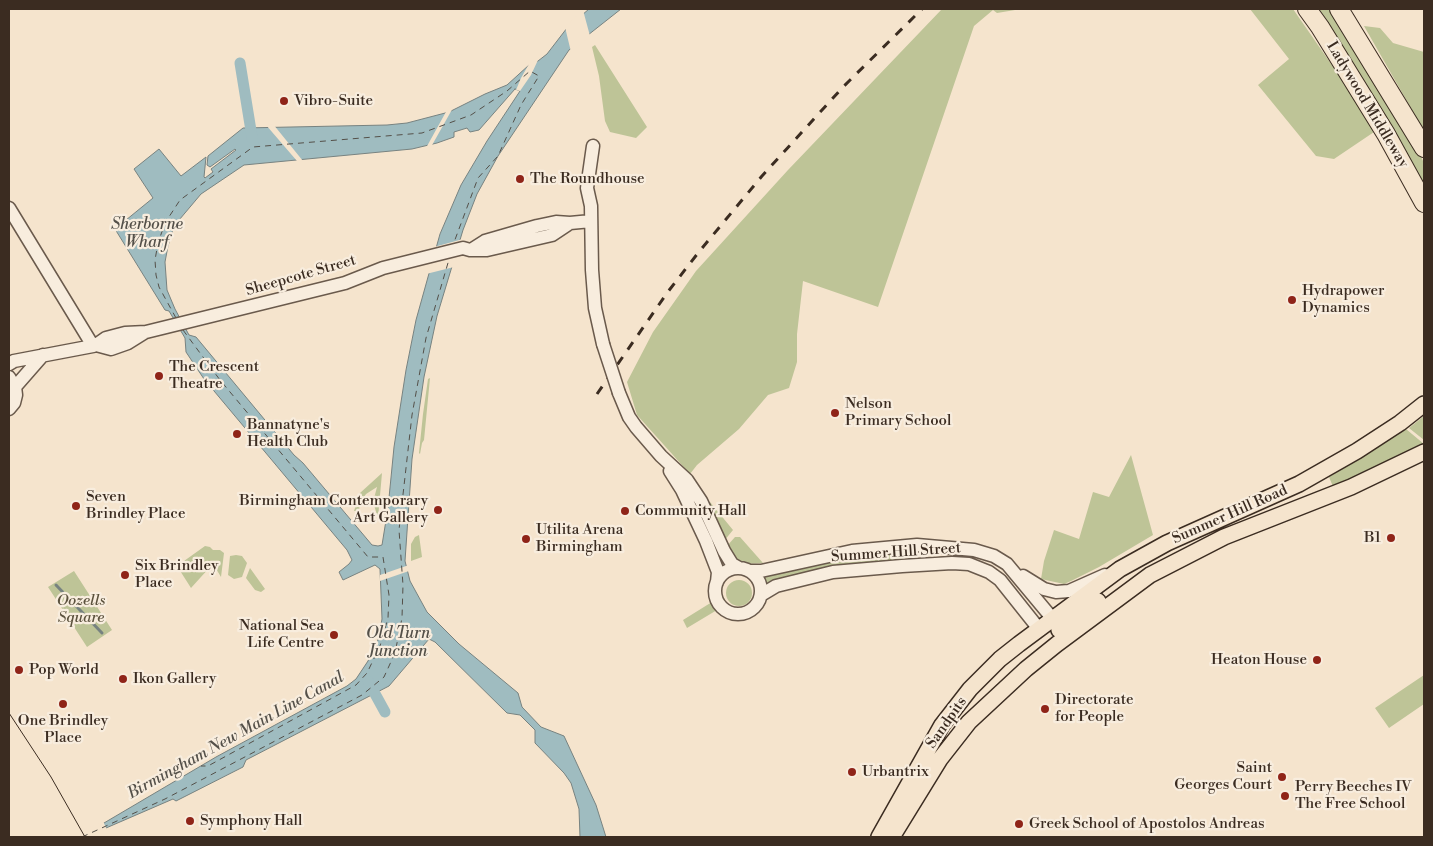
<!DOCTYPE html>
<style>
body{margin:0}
#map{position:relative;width:1433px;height:846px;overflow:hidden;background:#f5e4cd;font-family:"Libre Bodoni",serif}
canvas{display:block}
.frame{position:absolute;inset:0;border:10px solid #3b2c21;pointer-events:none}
</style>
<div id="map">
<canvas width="1433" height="846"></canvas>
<div class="frame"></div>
</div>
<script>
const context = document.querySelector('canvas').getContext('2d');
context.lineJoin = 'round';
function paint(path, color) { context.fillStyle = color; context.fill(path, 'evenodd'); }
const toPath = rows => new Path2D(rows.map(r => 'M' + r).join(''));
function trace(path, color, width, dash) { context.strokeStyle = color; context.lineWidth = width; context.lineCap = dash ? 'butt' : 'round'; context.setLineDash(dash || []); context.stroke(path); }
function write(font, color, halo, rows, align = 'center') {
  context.font = font + ' "Libre Bodoni",serif'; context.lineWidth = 4.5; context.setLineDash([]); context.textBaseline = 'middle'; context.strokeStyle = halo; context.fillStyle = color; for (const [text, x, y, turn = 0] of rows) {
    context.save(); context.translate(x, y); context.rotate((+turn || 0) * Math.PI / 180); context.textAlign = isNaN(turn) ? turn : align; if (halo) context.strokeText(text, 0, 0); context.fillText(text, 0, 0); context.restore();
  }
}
paint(toPath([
 [942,9,1021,9,997,13,993,10,974,26,878,307,803,281,797,334,797,362,789,388,768,395,739,429,697,465,690,474,637,415,627,382,653,332,696,271,788,170],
 [1250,9,1293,9,1377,130,1334,159,1316,156,1258,85,1289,59],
 [1313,9,1332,9,1414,142,1424,163,1424,195],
 [1364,26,1380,28,1393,43,1424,52,1424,131],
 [595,45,647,127,636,138,610,132,605,121,599,76,592,47],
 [430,378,424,440,422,443,420,454,419,453,423,414,428,379],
 [1424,416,1424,440,1409,428],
 [1406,429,1424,444,1334,489,1329,477],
 [1131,455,1153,535,1099,567,1071,581,1064,584,1041,579,1044,561,1054,530,1079,539,1093,492,1109,497],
 [382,473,378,518,373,502,377,487,366,494,360,503,359,511,354,511,360,493],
 [710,502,733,530,724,541,707,504],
 [419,535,422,557,411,561,411,544,415,537],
 [735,537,740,537,763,563,745,564,734,559,727,546],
 [205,546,210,547,213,550,220,550,224,553,221,577,215,567,210,567,191,588,177,566],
 [903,553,904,564,767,584,764,577,848,557],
 [236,555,242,556,247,563,242,577,234,579,228,575,230,556],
 [250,568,265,589,261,592,255,590,246,578],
 [74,571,112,630,87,647,48,587],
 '726 593a13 13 0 1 1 26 0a13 13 0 1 1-26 0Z',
 [712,602,717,610,687,628,683,620],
 [1424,675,1424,704,1389,728,1375,708]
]), '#bec497');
const water = toPath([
 [589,9,621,9,569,50,498,156,477,194,463,230,437,316,424,377,412,459,405,561,410,581,427,612,459,644,518,693,522,707,541,727,564,736,596,805,606,837,580,837,579,809,571,783,564,773,535,743,535,730,520,715,507,713,435,642,429,639,389,686,246,760,243,767,176,801,173,799,106,828,75,837,104,823,216,757,347,686,356,679,368,661,378,640,382,619,380,569,375,565,343,580,339,572,349,564,352,560,347,550,204,379,186,352,185,338,169,311,165,310,115,229,153,198,134,169,159,149,181,176,206,157,204,177,205,178,213,172,211,169,236,150,235,149,210,167,207,165,208,156,243,128,387,125,407,123,449,112,485,94,507,85,529,65,538,61,547,54,567,28,589,9],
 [515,89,520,91,487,141,461,185,440,234,416,320,406,370,394,447,388,508,382,545,378,546,372,545,303,463,294,455,196,337,189,335,175,309,167,290,165,262,168,246,174,226,201,194,244,165,412,149,437,143,454,137,454,132,467,128,470,132,479,130,515,89]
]);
paint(water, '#9fbcc0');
trace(water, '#778280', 1);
paint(toPath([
 [583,10,590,36,571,52,565,27],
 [538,60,531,75,520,91,516,90,521,78,529,64,533,61],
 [454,106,431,147,426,148,447,110],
 [273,124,303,161,297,161,266,125],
 [463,239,454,267,426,274,434,247],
 [409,565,409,571,380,581,380,575],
 [103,821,107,830,93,837,72,837,74,835]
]), '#f5e4cd');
trace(toPath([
 [56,585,102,633]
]), '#778280', 3);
trace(toPath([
 [240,63,253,143],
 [368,681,385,712]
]), '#9fbcc0', 11);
trace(toPath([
 [176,318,159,287,156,275,155,260,158,243,165,223,180,200,253,147,422,133,471,115,507,91,530,71,539,76,521,105,498,156,478,178,453,245],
 [183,330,220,380,368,557,383,557,389,595,388,618,380,646,367,673,356,685,208,766,201,766],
 [82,837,165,799,241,759,362,695,384,677,395,653,402,618,403,585,399,530,412,415,426,338,450,256]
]), '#545049', 1, [6, 5]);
const minor = toPath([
 [593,146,587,188,591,206,592,270,595,308,603,344],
 [9,208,93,346,14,361,9,364],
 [474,248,485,241,537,226,556,222,570,223,591,221],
 [96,345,106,338,125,333,146,332,345,283,383,268,463,248,470,250,487,250,552,235,570,223],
 [96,345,111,349,128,343,144,333],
 [9,377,15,387,16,395,14,403,9,409],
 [15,387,43,355],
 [619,393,629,417,636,427,661,456,687,480,701,501,724,551,732,564,739,568],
 [670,471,682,490,706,541,718,572,717,582],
 '715 591a23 23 0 1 1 46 0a23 23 0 1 1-46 0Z',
 [750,571,761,571,852,551,917,545,974,550,994,556,1007,564,1052,618],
 [1023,576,1044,589,1056,592,1069,591,1105,575],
 [761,595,776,586,833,572,902,566,952,563,969,564,989,572,1000,580,1039,629]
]);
const major = toPath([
 [1059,630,1098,601],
 [879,837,942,725,970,689,1000,659,1019,644,1120,569,1167,543,1299,484,1357,451,1400,423,1424,404],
 [892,837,940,759,969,722,1026,669,1057,644,1150,575,1224,537,1351,487,1424,452]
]);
const highway = toPath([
 [1307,9,1320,27,1386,134,1424,203],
 [1339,9,1424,148]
]);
trace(minor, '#6a5a4c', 15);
trace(major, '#3b2c21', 18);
trace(highway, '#3b2c21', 20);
trace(minor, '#f8edde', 12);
trace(major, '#f5e4cd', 15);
trace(highway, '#f5e4cd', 18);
trace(toPath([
 [9,713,51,777,85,837]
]), '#3b2c21', 1);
trace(toPath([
 [597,394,667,293,698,253,762,176,843,87,922,9]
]), '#3b2c21', 3, [9, 9]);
const minorBridge = toPath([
 [603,344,619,393]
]);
trace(minorBridge, '#6a5a4c', 15, []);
trace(minorBridge, '#f8edde', 12);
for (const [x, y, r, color] of [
 [284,101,5,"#8f2418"],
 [520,179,5,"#8f2418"],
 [1292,300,5,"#8f2418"],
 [159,376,5,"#8f2418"],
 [835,413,5,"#8f2418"],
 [237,434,5,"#8f2418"],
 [76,506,5,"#8f2418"],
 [438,510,5,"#8f2418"],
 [625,511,5,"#8f2418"],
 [1391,538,5,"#8f2418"],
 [526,539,5,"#8f2418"],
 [125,575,5,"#8f2418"],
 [334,635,5,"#8f2418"],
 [1317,660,5,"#8f2418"],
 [19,670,5,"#8f2418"],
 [123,679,5,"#8f2418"],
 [63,704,5,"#8f2418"],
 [1045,709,5,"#8f2418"],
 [852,772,5,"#8f2418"],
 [1282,777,5,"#8f2418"],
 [1285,796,5,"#8f2418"],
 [190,821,5,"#8f2418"],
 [1019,824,5,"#8f2418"]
]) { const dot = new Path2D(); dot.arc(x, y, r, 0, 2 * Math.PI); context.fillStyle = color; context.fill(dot); trace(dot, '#f8edde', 2); }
write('15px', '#3b2c21', '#f8edde', [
 ["Vibro-Suite",294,101],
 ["The Roundhouse",530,179],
 ["Hydrapower",1302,291],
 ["Dynamics",1302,308],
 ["The Crescent",169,367],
 ["Theatre",169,384],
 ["Nelson",845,404],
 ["Primary School",845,421],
 ["Bannatyne's",247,425],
 ["Health Club",247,442],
 ["Seven",86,497],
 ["Brindley Place",86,514],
 ["Birmingham Contemporary",428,501,"right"],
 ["Art Gallery",428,518,"right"],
 ["Community Hall",635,511],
 ["Utilita Arena",536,530],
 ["Birmingham",536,547],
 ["B1",1381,538,"right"],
 ["Six Brindley",135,566],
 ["Place",135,583],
 ["National Sea",324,626,"right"],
 ["Life Centre",324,643,"right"],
 ["Heaton House",1307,660,"right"],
 ["Pop World",29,670],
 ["Ikon Gallery",133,679],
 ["Directorate",1055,700],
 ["for People",1055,717],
 ["One Brindley",63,721,"center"],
 ["Place",63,738,"center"],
 ["Saint",1272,768,"right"],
 ["Georges Court",1272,785,"right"],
 ["Urbantrix",862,772],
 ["Perry Beeches IV",1295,787],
 ["The Free School",1295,804],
 ["Symphony Hall",200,821],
 ["Greek School of Apostolos Andreas",1029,824]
], 'left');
write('15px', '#3b2c21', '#f8edde', [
 ["Ladywood Middleway",1367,105,59],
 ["Sheepcote Street",301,276,-16],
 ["Summer Hill Road",1230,515,-24],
 ["Summer Hill Street",896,553,-4],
 ["Sandpits",947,723,-55]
]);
write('italic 15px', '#5c523e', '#f8edde', [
 ["Oozells",81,601],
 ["Square",81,618]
]);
write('italic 16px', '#545049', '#f8edde', [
 ["Sherborne",147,225],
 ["Wharf",147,243],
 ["Old Turn",398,634],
 ["Junction",398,652],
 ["Birmingham New Main Line Canal",236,736,-29]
]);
</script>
